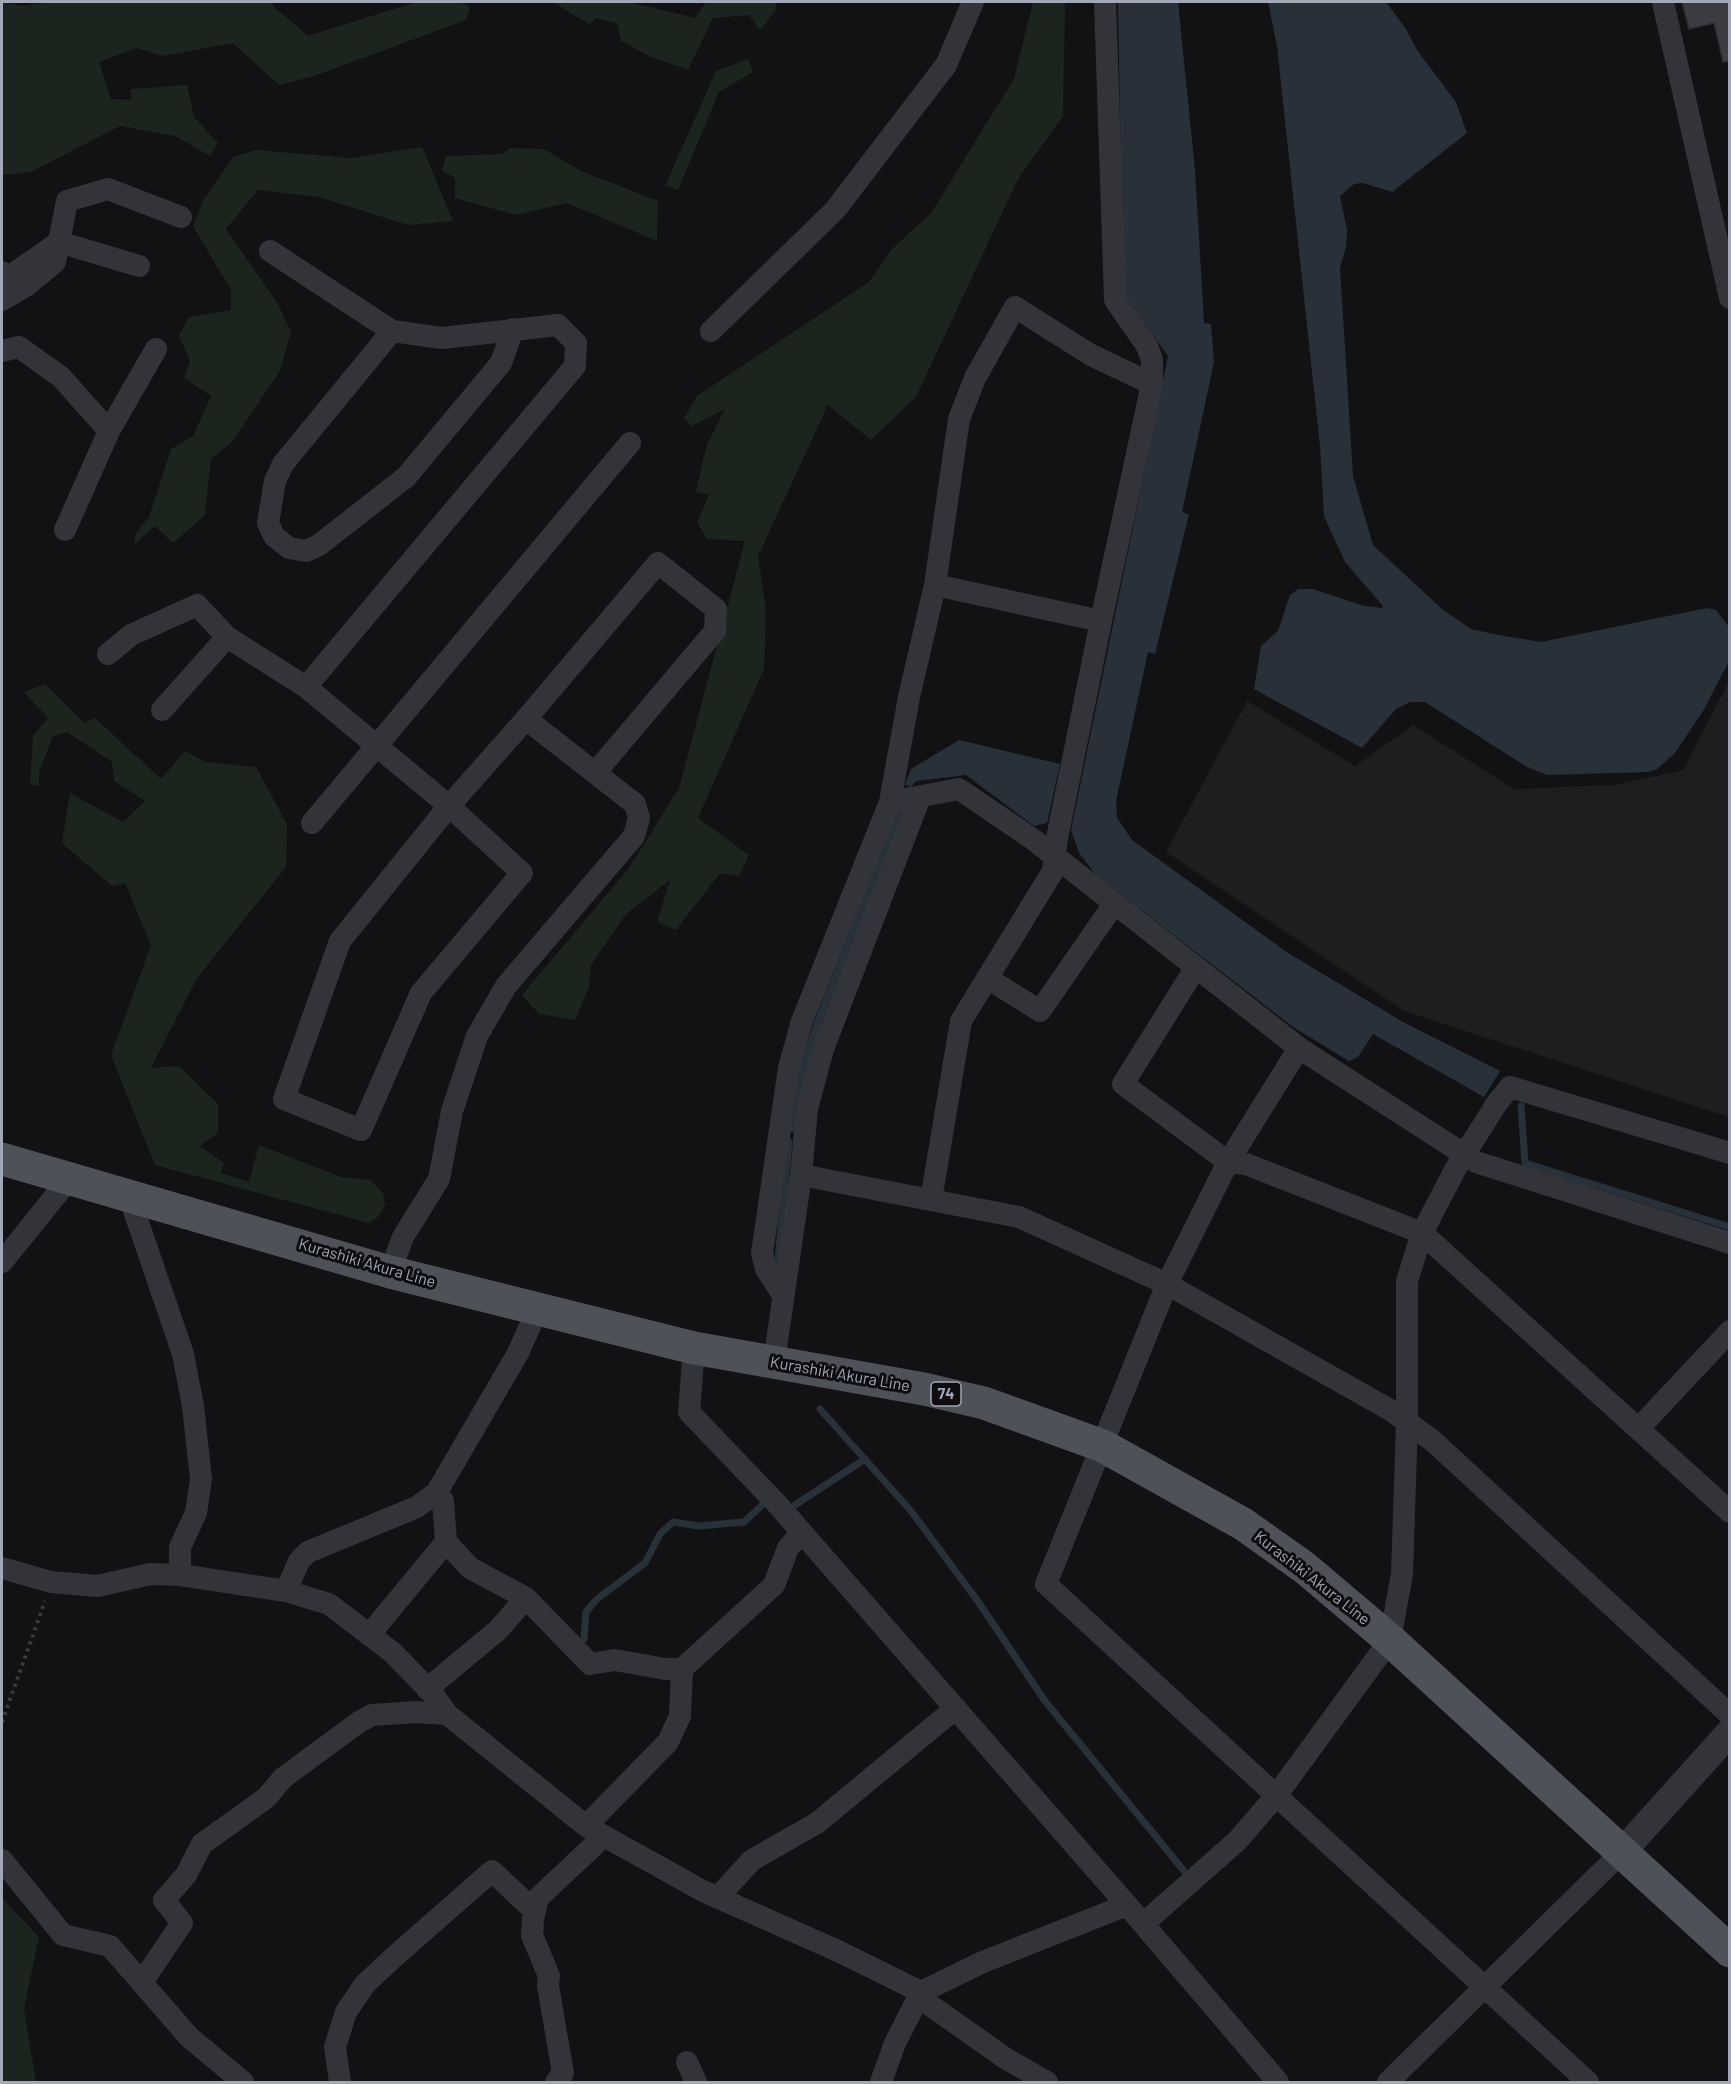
<!DOCTYPE html>
<style>
body{margin:0}
#map{position:relative;width:1731px;height:2084px;overflow:hidden;background:#121214;font-family:Barlow,sans-serif}
canvas{display:block}
.frame{position:absolute;inset:0;border:3px solid #a3a8b6;pointer-events:none}
</style>
<div id="map">
<canvas width="1731" height="2084"></canvas>
<div class="frame"></div>
</div>
<script>
const context = document.querySelector('canvas').getContext('2d');
context.lineJoin = 'round';
function paint(path, color) { context.fillStyle = color; context.fill(path, 'evenodd'); }
const toPath = rows => new Path2D(rows.map(r => 'M' + r).join(''));
function trace(path, color, width, dash) { context.strokeStyle = color; context.lineWidth = width; context.lineCap = dash ? 'butt' : 'round'; context.setLineDash(dash || []); context.stroke(path); }
function write(font, color, halo, rows, align = 'center') {
  context.font = font + ' Barlow,sans-serif'; context.lineWidth = 6; context.setLineDash([]); context.textBaseline = 'middle'; context.strokeStyle = halo; context.fillStyle = color; for (const [text, x, y, turn = 0] of rows) {
    context.save(); context.translate(x, y); context.rotate((+turn || 0) * Math.PI / 180); context.textAlign = isNaN(turn) ? turn : align; if (halo) context.strokeText(text, 0, 0); context.fillText(text, 0, 0); context.restore();
  }
}
paint(toPath([
 [1729,681,1729,1117,1404,1011,1166,852,1247,701,1355,766,1413,725,1514,789,1614,785,1683,770]
]), '#1e1e21');
paint(toPath([
 [2,2,23,6,50,2,271,2,274,7,308,36,416,2,461,2,470,7,466,20,314,76,279,85,233,43,163,56,137,48,99,62,111,99,131,100,131,89,187,85,194,117,218,143,210,156,175,136,120,126,31,172,2,175],
 [553,2,629,2,695,18,706,2,776,2,775,11,760,30,749,15,713,18,688,70,651,57,621,41,617,23,595,18,590,25],
 [1033,2,1065,2,1063,116,1018,179,916,397,871,440,828,405,758,556,766,611,764,669,698,818,749,855,739,876,720,873,676,930,657,922,670,880,626,914,591,965,589,987,575,1020,539,1014,522,995,629,868,679,788,745,541,707,539,697,522,709,495,696,492,706,447,725,409,692,426,684,418,697,396,869,282,892,249,931,213,1014,79],
 [748,59,753,72,719,92,678,190,665,186,716,71],
 [422,147,453,221,408,225,319,197,258,190,226,229,278,304,291,332,280,371,232,442,211,459,205,515,173,543,155,526,134,545,136,533,149,517,171,449,193,436,211,396,184,378,190,361,179,336,189,317,231,310,231,290,193,226,203,201,233,157,256,150,351,158],
 [510,148,544,149,581,171,658,201,657,241,567,203,516,215,455,198,455,178,442,171,446,156,502,154],
 [45,684,84,723,95,718,161,779,185,751,206,762,256,767,287,824,286,867,197,978,151,1068,179,1066,218,1104,218,1133,200,1146,224,1163,221,1173,249,1182,259,1145,341,1177,371,1180,383,1193,385,1206,378,1217,369,1223,155,1165,111,1055,151,945,125,883,112,886,62,843,70,793,123,822,145,801,114,781,112,762,67,732,53,736,39,772,39,786,30,784,33,736,48,718,24,692],
 [2,1898,39,1937,24,2008,36,2082,2,2082]
]), '#1c241e');
paint(toPath([
 [1118,2,1178,2,1195,170,1204,323,1211,324,1214,362,1182,512,1189,514,1155,654,1148,652,1116,801,1117,818,1132,840,1288,953,1403,1022,1500,1071,1484,1097,1373,1034,1358,1057,1349,1061,1293,1027,1095,874,1079,853,1071,830,1168,356,1123,293],
 [1268,2,1386,2,1406,29,1417,50,1456,102,1467,133,1392,192,1363,183,1354,184,1340,196,1347,230,1346,247,1340,268,1353,476,1373,545,1442,609,1471,629,1498,635,1541,642,1707,608,1716,610,1729,627,1729,661,1703,711,1675,753,1657,769,1648,772,1547,775,1527,767,1425,702,1410,702,1396,709,1362,748,1254,689,1261,646,1278,631,1290,595,1298,589,1313,589,1364,606,1382,608,1383,606,1345,562,1324,516,1320,446,1277,46],
 [959,740,1060,764,1047,823,1034,826,966,775,916,781,911,787,905,785,911,769]
]), '#283139');
trace(toPath([
 [1521,1106,1525,1163,1730,1227],
 [791,1129,802,1073,817,1024,903,805],
 [778,1260,789,1142],
 [820,1409,911,1511,977,1600,1045,1701,1184,1871],
 [795,1505,865,1459],
 [584,1639,586,1612,597,1599,645,1563,660,1534,673,1522,699,1526,744,1522,761,1506]
]), '#283139', 7);
const building = toPath([
 [1682,2,1730,2,1730,61,1723,62,1714,23,1689,29,1682,2]
]);
paint(building, '#3c3d42');
trace(building, '#2c2c30', 1.5);
trace(toPath([
 [2,1722,45,1601]
]), '#393b41', 4, [3, 4.5]);
trace(toPath([
 [1663,2,1730,298],
 [270,251,392,331,442,338,558,325,576,343,575,366,306,687,449,806,522,873,421,993,361,1130,284,1099,340,941,449,806,526,719,635,804,639,818,634,836,506,986,477,1036,452,1111,439,1179,403,1237,390,1272],
 [2,272,6,279,59,242,139,266],
 [2,300,26,286,55,262,67,201,108,189,181,217],
 [392,331,283,464,275,481,268,523,274,536,289,548,306,551,319,545,406,477,501,363,513,329],
 [711,331,835,210,946,65,973,2],
 [2,351,19,347,61,377,109,431],
 [65,530,109,431,156,349],
 [935,585,1101,621],
 [108,654,131,635,197,605,227,637,306,687],
 [162,710,227,637],
 [526,719,658,563,716,609,715,631,595,773],
 [890,802,959,789,1034,840,1299,1048,1476,1162,1730,1243],
 [312,823,630,443],
 [1196,967,1123,1084,1228,1162,1246,1164,1422,1233,1730,1512],
 [987,978,1040,1011,1114,904],
 [1299,1048,1228,1162,1167,1284,1046,1584,1588,2082],
 [801,1175,1019,1217,1167,1284,1392,1411,1433,1441,1730,1715],
 [128,1193,183,1354,193,1406,201,1479,196,1513,180,1547,180,1575],
 [931,1200,961,1021,1053,871,1057,838,1101,621,1152,384,1152,360,1147,346,1115,300,1105,2],
 [2,1262,70,1178],
 [783,1295,766,1269,762,1253,789,1068,802,1021,890,802,909,697,935,585,959,419,975,378,1015,307,1091,355,1152,384],
 [694,1348,689,1412,777,1504,1127,1905,1278,2082],
 [774,1362,801,1175,807,1109,823,1049,920,797],
 [1639,1428,1730,1331],
 [437,1492,443,1501,446,1542,470,1568,526,1598,590,1664,615,1660,665,1669,682,1669],
 [2,1568,51,1582,98,1586,150,1574,180,1575,286,1591,329,1604,392,1652,432,1693,447,1714,586,1826,703,1891,838,1951,921,1992,927,2003,1005,2058,1047,2082],
 [286,1591,299,1561,308,1552,417,1507,437,1492,518,1353,538,1308],
 [369,1635,446,1542],
 [427,1689,498,1630,526,1598],
 [586,1826,668,1742,680,1716,682,1669,774,1585,788,1548,802,1533],
 [2,1860,63,1935,110,1946,189,2037,243,2082],
 [718,1897,752,1860,817,1823,956,1708],
 [1143,1924,1237,1841,1276,1796,1390,1640,1402,1574,1407,1422,1407,1281,1422,1233,1456,1168,1497,1103,1510,1087,1730,1153],
 [142,1982,182,1923,164,1900,186,1875,202,1844,266,1798,283,1778,359,1722,372,1715,416,1712,447,1714],
 [687,2062,696,2082],
 [340,2082,335,2047,346,2012,365,1984,394,1957,492,1871,527,1904,536,1907],
 [556,2082,563,2073,548,1986,549,1976,532,1935,533,1919,538,1898,604,1836],
 [881,2082,895,2043,921,1992,983,1962,1127,1905],
 [1388,2082,1622,1852]
]), '#33343a', 22);
trace(toPath([
 [1622,1852,1730,1732]
]), '#33343a', 28);
trace(toPath([
 [2,1159,390,1272,694,1348,924,1389,984,1403,1103,1446,1243,1524,1305,1568,1390,1640,1730,1951]
]), '#4f5159', 33);
for (const [x, y, w] of [
 [946,1394,30]
]) { const box = new Path2D(); box.roundRect(x - w / 2, y - 12, w, 24, 4.5); context.fillStyle = '#0d0d0f'; context.fill(box); trace(box, '#a3a8b6', 1.5); }
write('bold 15px', '#a3a8b6', null, [
 ["74",946,1394]
]);
write('16px', '#a3a8b6', '#0d0d0f', [
 ["Kurashiki Akura Line",367,1263,16],
 ["Kurashiki Akura Line",840,1374,10],
 ["Kurashiki Akura Line",1312,1578,38]
]);
</script>
